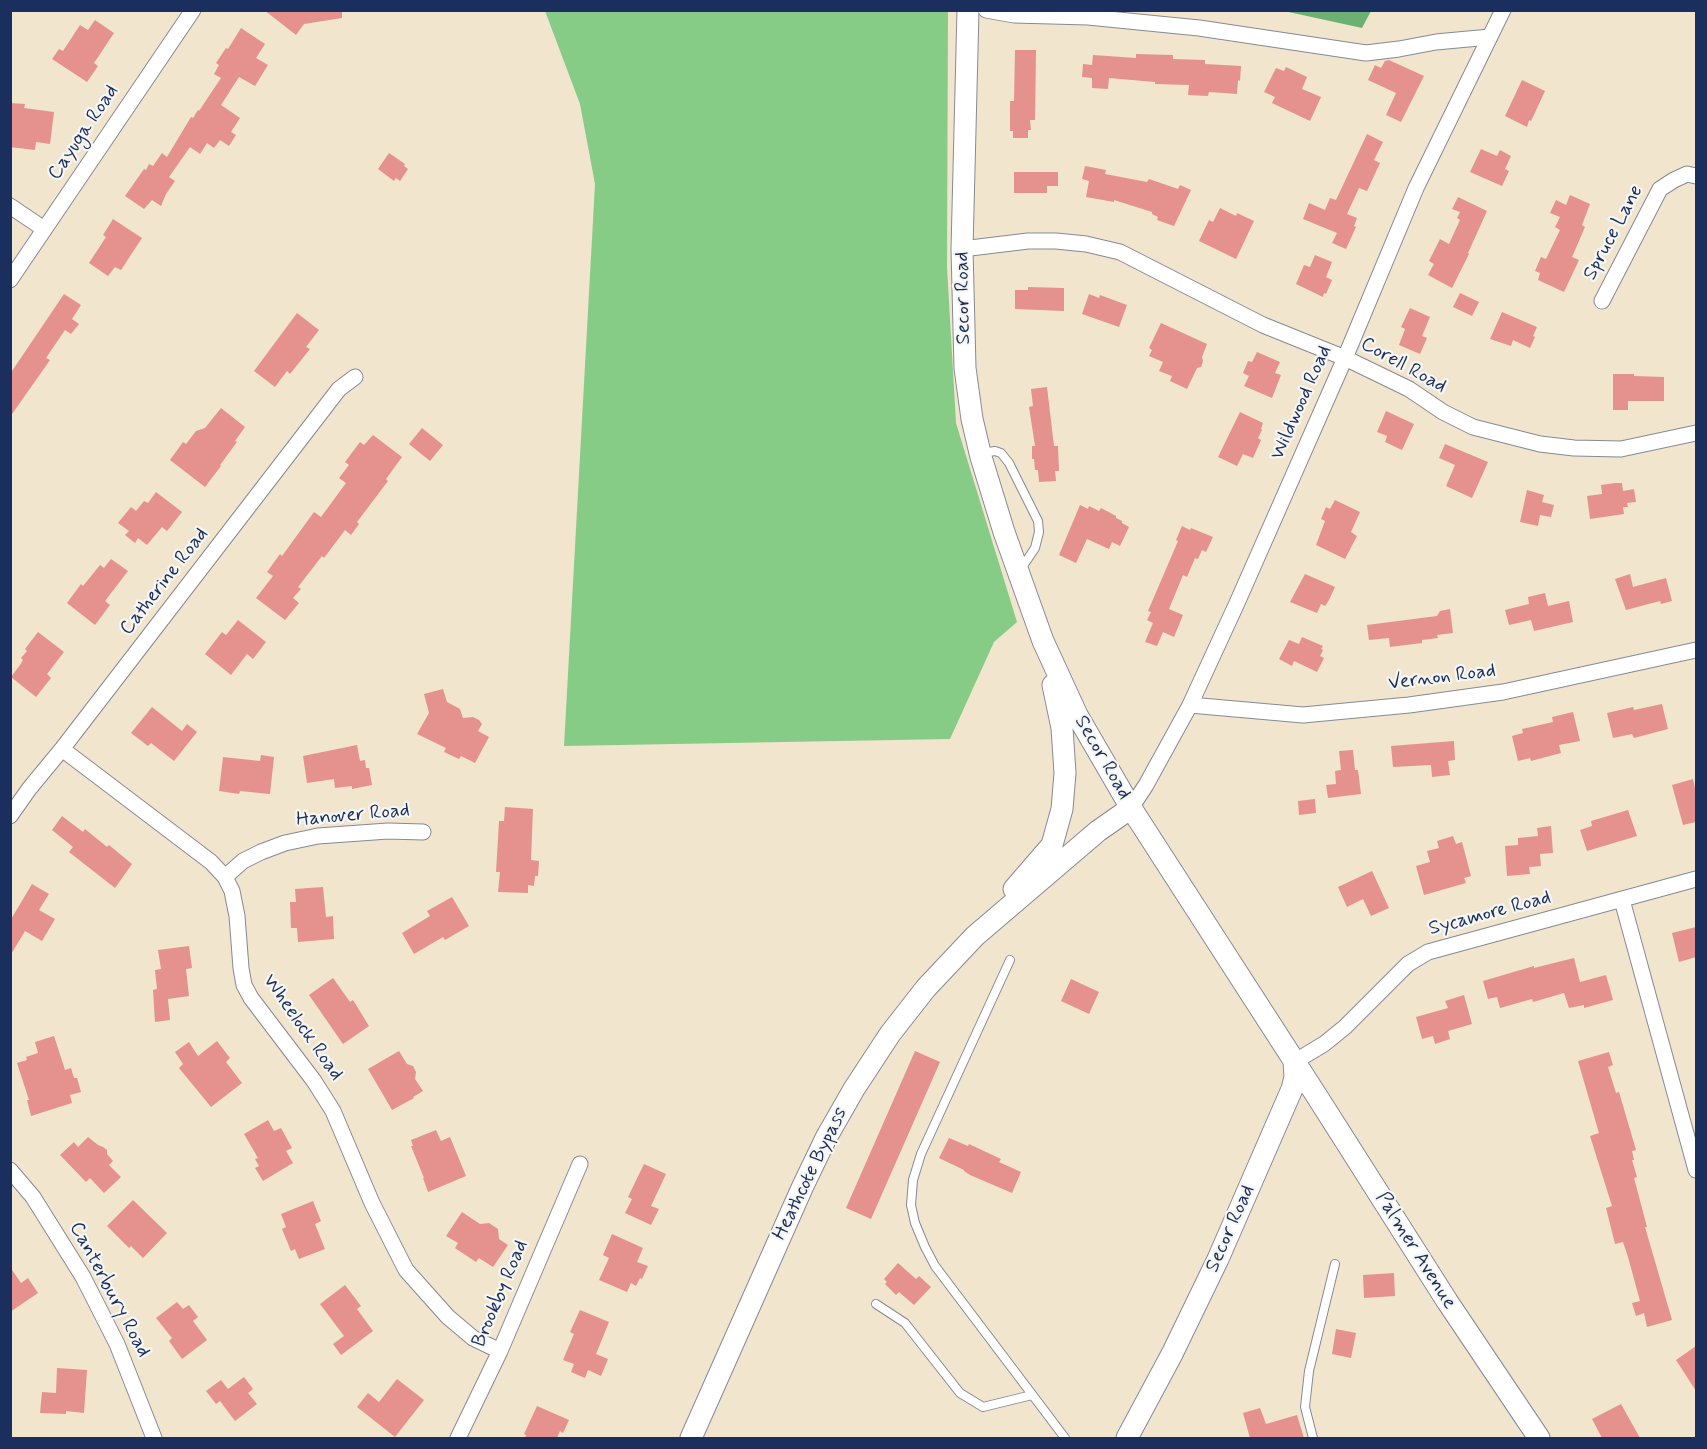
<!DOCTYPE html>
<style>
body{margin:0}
#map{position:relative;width:1707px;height:1449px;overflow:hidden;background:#f1e5cd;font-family:Mynerve,sans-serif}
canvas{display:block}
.frame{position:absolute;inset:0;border:12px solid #1b2f5e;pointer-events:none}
</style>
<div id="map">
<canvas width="1707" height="1449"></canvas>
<div class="frame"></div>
</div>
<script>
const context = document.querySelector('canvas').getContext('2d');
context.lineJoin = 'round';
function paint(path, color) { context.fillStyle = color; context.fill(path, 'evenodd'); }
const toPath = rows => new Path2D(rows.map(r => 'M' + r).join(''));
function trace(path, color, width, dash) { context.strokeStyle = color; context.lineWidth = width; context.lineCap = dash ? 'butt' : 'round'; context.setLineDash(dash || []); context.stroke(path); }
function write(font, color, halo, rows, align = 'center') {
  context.font = font + ' Mynerve,sans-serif'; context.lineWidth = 4.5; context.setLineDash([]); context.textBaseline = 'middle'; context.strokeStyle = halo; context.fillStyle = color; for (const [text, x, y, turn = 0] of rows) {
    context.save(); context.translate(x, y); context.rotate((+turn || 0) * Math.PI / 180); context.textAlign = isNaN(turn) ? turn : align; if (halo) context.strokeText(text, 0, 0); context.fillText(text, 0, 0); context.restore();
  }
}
paint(toPath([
 [545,11,948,11,947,267,956,423,1017,622,994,642,950,739,564,746,595,184,580,104]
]), '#87cc86');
paint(toPath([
 [1284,11,1371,11,1362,28]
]), '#6db073');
paint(toPath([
 [264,10,342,10,342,18,304,24,296,35],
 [95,20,114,33,94,63,98,66,87,82,52,59,59,49,63,51,80,25,88,30],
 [241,28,265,44,256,58,268,65,255,86,239,77,221,105,240,118,231,132,236,135,229,146,220,140,214,148,207,143,200,154,190,147,169,177,175,181,166,194,161,206,152,200,144,209,125,196,144,169,146,170,149,164,153,166,162,153,167,157,191,117,193,118,198,110,199,111,221,78,214,74,219,65,216,63,226,48,228,49],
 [1015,50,1036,50,1035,120,1030,120,1031,130,1028,130,1028,138,1013,138,1013,131,1010,131,1010,101,1014,101],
 [1136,54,1173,55,1173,59,1205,60,1205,64,1241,66,1240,81,1238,80,1237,94,1209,92,1208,96,1188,95,1189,85,1155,84,1155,82,1109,78,1108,89,1092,88,1092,78,1082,77,1083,64,1092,65,1093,55,1136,58],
 [1389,60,1424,76,1401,122,1386,115,1396,93,1368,80,1375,65,1381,68,1385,61],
 [1286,67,1307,77,1302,89,1321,97,1310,121,1272,103,1275,97,1264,92,1276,68,1284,71],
 [1522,80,1545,91,1531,121,1529,120,1527,127,1505,116],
 [10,103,25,104,24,108,54,112,50,144,36,142,35,150,10,147],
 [1367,134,1383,142,1374,160,1380,163,1367,191,1359,188,1347,214,1357,218,1354,226,1356,227,1346,249,1332,243,1337,233,1303,219,1309,203,1325,210,1330,198,1336,200],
 [1481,149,1497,156,1500,150,1511,156,1505,169,1509,171,1502,186,1470,172],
 [389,153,405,164,404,166,408,169,400,181,396,178,394,181,378,169],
 [1085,166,1106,170,1105,174,1147,182,1149,179,1178,189,1180,185,1191,190,1174,226,1157,220,1158,217,1152,214,1152,212,1114,200,1114,202,1086,197,1089,181,1082,179],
 [1014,172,1058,172,1058,186,1047,186,1047,193,1014,193],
 [1570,195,1590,204,1582,225,1585,227,1572,257,1579,260,1564,292,1538,280,1540,273,1535,271,1541,257,1546,259,1560,230,1555,227,1560,217,1550,213,1556,200,1566,205],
 [1458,197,1487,211,1468,253,1469,254,1452,288,1428,275,1434,264,1429,261,1440,239,1449,244,1460,220,1457,218,1460,212,1452,209],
 [1220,208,1236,216,1237,213,1254,221,1236,259,1199,241,1209,220,1213,222],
 [113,219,142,238,121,270,115,267,108,276,89,263,106,237,103,235],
 [1315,255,1332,262,1326,277,1332,280,1326,294,1324,293,1323,297,1296,284,1304,265,1310,267],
 [1028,287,1064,288,1064,311,1015,309,1015,290,1028,290],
 [1460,293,1479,302,1472,316,1453,307],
 [64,294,81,305,72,319,79,324,71,334,65,330,46,358,50,360,10,417,10,374],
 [1089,294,1099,298,1100,295,1127,305,1119,327,1082,314],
 [1410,308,1430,317,1422,336,1427,338,1420,354,1399,345,1405,329,1401,327],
 [1502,312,1537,327,1533,336,1535,337,1530,348,1513,340,1511,346,1490,339],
 [297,313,319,330,306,347,310,349,290,374,287,371,275,387,254,371],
 [1161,323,1207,344,1202,357,1203,361,1201,367,1197,368,1187,389,1170,381,1172,376,1159,371,1163,362,1149,356,1152,350,1149,348],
 [1257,352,1280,362,1275,373,1281,375,1272,398,1244,386,1249,376,1243,373,1248,361,1252,362],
 [1613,374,1634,374,1634,376,1664,377,1664,401,1628,401,1628,410,1613,410],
 [1047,387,1054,446,1058,446,1059,471,1055,471,1056,481,1039,482,1038,470,1035,470,1034,459,1032,459,1032,446,1035,446,1029,407,1033,406,1031,389],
 [221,408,245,427,235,441,237,442,220,465,221,466,205,487,170,460,183,442,186,444,196,431,205,428],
 [1386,411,1414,424,1402,450,1385,442,1387,436,1377,432],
 [1240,412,1263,423,1261,429,1262,430,1258,438,1261,440,1253,458,1243,454,1237,466,1218,457],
 [422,428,443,445,430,461,409,444],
 [373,435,402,457,386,479,388,481,357,522,359,524,351,535,345,530,324,558,322,556,298,587,301,589,293,598,299,603,285,620,256,598,273,576,267,572,280,554,282,556,314,512,321,517,346,483,339,478,349,465,345,462,360,442,364,445],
 [1445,444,1488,462,1472,498,1446,486,1455,465,1439,458],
 [1615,483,1622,483,1623,491,1634,489,1636,502,1627,503,1628,507,1623,507,1624,514,1590,519,1587,496,1602,494,1601,485],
 [1527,490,1544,495,1542,502,1554,505,1551,517,1540,515,1538,526,1520,522],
 [156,492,182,512,167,531,162,527,147,545,138,538,135,543,125,535,129,531,118,523,131,507,136,511,144,501,148,503],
 [1335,500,1360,512,1351,532,1357,536,1345,559,1316,545,1325,521,1321,519,1326,507,1330,509],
 [1080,505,1088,509,1089,506,1099,511,1101,508,1116,516,1116,518,1122,521,1122,523,1129,527,1120,546,1112,542,1109,549,1087,539,1076,563,1059,555],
 [1182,526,1190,530,1191,528,1213,537,1206,552,1202,550,1198,559,1195,558,1187,577,1183,575,1169,609,1183,615,1174,637,1163,632,1157,646,1145,642,1153,623,1147,620,1151,612,1148,611,1178,541,1176,540],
 [111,559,128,571,105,601,110,605,95,625,67,603,81,584,83,586,100,565,104,568],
 [1305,574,1335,587,1329,600,1325,606,1321,604,1317,613,1290,602],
 [1630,574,1633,587,1666,578,1672,601,1661,604,1660,601,1626,610,1615,579],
 [1545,593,1548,606,1569,601,1573,622,1534,631,1531,620,1509,625,1505,610,1529,604,1528,597],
 [1450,609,1453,633,1437,635,1438,638,1422,640,1422,643,1390,647,1389,638,1369,640,1367,625,1437,616,1440,611],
 [238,620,266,642,253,659,247,654,231,675,205,654,222,632,226,635],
 [38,632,64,652,47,674,51,678,36,697,11,677,20,665,23,660,21,658,27,651,25,649],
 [1302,637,1323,646,1321,649,1323,650,1320,656,1324,658,1317,672,1294,661,1292,666,1279,659,1289,640,1299,644],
 [443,689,447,702,460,709,463,718,473,717,479,720,482,724,478,731,489,737,475,763,461,756,459,759,444,752,446,748,417,734,429,713,424,694],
 [1662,704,1668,729,1634,738,1632,734,1613,738,1607,713,1633,707,1634,710],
 [152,707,182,731,187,724,197,732,174,761,151,743,148,746,131,733],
 [1573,712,1580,741,1559,745,1561,753,1531,761,1530,758,1518,761,1512,736,1523,733,1522,729,1553,722,1552,717],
 [1454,741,1455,760,1448,761,1450,775,1432,777,1431,765,1393,767,1391,746],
 [357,745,360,761,365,760,366,768,369,768,372,785,352,789,352,786,335,788,334,779,307,783,303,756],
 [1353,750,1355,770,1358,770,1361,794,1328,798,1326,785,1336,784,1335,771,1341,770,1339,751],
 [261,755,274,757,270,794,240,791,239,794,219,791,223,757,260,761],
 [1693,779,1696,793,1696,822,1683,825,1672,785],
 [1315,799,1316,813,1299,815,1298,801],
 [505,807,533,809,531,860,539,861,538,876,535,876,534,886,528,885,528,893,498,892,500,872,496,872,499,821,504,821],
 [1628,810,1637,836,1587,851,1580,830,1592,826,1591,821],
 [62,816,83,832,85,829,107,847,109,845,132,864,115,888,69,852,73,847,52,830],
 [1551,826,1553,853,1540,854,1541,866,1529,867,1530,874,1507,876,1505,846,1518,845,1518,838,1538,836,1537,828],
 [1453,836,1456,844,1462,842,1471,876,1464,878,1466,883,1424,895,1416,866,1430,862,1427,851,1439,848,1437,841],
 [1372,871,1389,908,1371,916,1363,899,1347,907,1338,887],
 [32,884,49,894,39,910,55,919,42,941,25,931,10,956,10,921],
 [323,887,326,917,333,916,334,939,298,942,297,928,291,928,290,902,296,902,295,889],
 [452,897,469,926,445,940,443,937,414,954,402,933,430,916,427,911],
 [1696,927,1696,957,1679,962,1672,933],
 [189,946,192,968,186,969,189,996,168,999,170,1020,155,1022,153,990,157,989,155,970,161,969,158,950],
 [1574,958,1580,982,1606,975,1613,1000,1584,1008,1584,1005,1569,1008,1564,993,1533,1002,1532,999,1500,1008,1497,997,1488,999,1483,981,1534,966,1534,968],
 [333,978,350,1002,353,1000,369,1026,343,1044,309,995],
 [1071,979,1099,992,1089,1014,1061,1001],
 [1464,995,1472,1024,1448,1031,1450,1039,1435,1044,1433,1036,1422,1039,1416,1017,1448,1008,1445,1001],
 [54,1036,65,1070,71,1068,74,1078,77,1078,81,1092,70,1095,72,1103,31,1116,27,1100,29,1100,17,1063,27,1060,26,1057,38,1053,35,1042],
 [217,1041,230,1058,226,1062,242,1083,211,1107,179,1068,183,1064,175,1052,189,1042,198,1056],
 [399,1051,407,1064,413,1066,416,1072,415,1079,423,1091,413,1097,414,1098,392,1110,368,1069],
 [915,1051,940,1062,871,1219,846,1208],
 [1609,1052,1613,1065,1608,1067,1616,1093,1619,1092,1636,1150,1632,1151,1634,1160,1632,1160,1637,1177,1634,1178,1647,1227,1645,1227,1672,1320,1647,1327,1644,1313,1636,1316,1632,1303,1640,1301,1628,1257,1623,1242,1615,1244,1606,1208,1612,1206,1590,1136,1599,1133,1578,1061],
 [268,1120,274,1131,281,1128,292,1148,286,1151,293,1163,263,1181,255,1168,259,1166,255,1159,258,1158,244,1134],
 [436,1130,441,1141,450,1137,466,1176,428,1192,423,1178,424,1178,411,1146,413,1146,411,1140],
 [88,1137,98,1145,103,1147,107,1150,107,1154,113,1161,109,1165,121,1177,104,1193,90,1178,86,1182,60,1155,74,1142,78,1147],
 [949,1138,968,1146,969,1144,1001,1159,999,1162,1021,1172,1012,1193,970,1175,964,1171,964,1170,939,1158],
 [644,1164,666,1174,651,1206,659,1209,651,1225,625,1213,632,1199,628,1197],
 [133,1200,167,1233,143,1258,131,1246,129,1248,107,1226],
 [313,1201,321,1221,315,1224,325,1249,299,1259,295,1249,291,1251,282,1229,286,1227,281,1214],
 [462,1212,480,1224,489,1223,498,1229,499,1239,508,1245,493,1267,479,1258,476,1262,455,1248,458,1243,446,1236],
 [612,1234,643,1248,637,1262,648,1266,642,1279,640,1278,636,1286,631,1283,627,1292,599,1280,609,1258,603,1255],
 [898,1263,916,1279,919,1276,931,1287,914,1305,899,1292,896,1295,885,1284,887,1282,884,1279],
 [10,1267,21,1283,28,1278,38,1293,10,1312],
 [1394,1273,1395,1296,1364,1298,1363,1275],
 [345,1285,361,1306,357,1309,373,1331,341,1355,333,1344,344,1336,320,1304],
 [177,1302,183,1309,189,1305,198,1317,193,1321,207,1340,182,1359,169,1341,172,1338,156,1318],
 [580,1310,609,1322,596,1354,608,1359,601,1376,588,1370,585,1378,571,1372,574,1364,563,1360,574,1334,570,1332],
 [1336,1329,1356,1333,1351,1358,1332,1354],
 [1696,1346,1696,1391,1676,1360],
 [57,1368,87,1370,84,1413,66,1411,66,1414,40,1413,42,1392,56,1393],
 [244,1377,253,1389,248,1393,257,1404,235,1421,220,1401,216,1404,206,1391,221,1380,228,1389],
 [397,1379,424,1400,395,1437,357,1407,368,1393,379,1402],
 [1621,1404,1640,1438,1602,1438,1592,1419],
 [537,1406,569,1420,563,1433,560,1431,557,1438,525,1438,526,1435,524,1434],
 [1260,1408,1266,1424,1297,1415,1304,1438,1250,1438,1243,1413]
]), '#e5918e');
const lane = toPath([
 [982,453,995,451,1001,453,1009,463,1038,521,1039,532,1035,548,1021,569],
 [1010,960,921,1154,913,1180,911,1205,915,1223,925,1247,935,1266,1065,1438],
 [876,1304,905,1323,960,1393,983,1407,1032,1395],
 [1313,1438,1305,1407,1309,1371,1335,1264]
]);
const street = toPath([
 [986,10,1014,15,1088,17,1199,28,1366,53,1399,49,1436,42,1490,37],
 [10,206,44,229],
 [962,249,1028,241,1056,241,1086,244,1120,252,1263,325,1345,358,1409,389,1443,412,1473,427,1540,444,1574,448,1621,449,1696,433],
 [10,280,193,10],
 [1602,301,1660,189,1674,180,1687,174,1696,176],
 [1190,705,1303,715,1409,705,1503,692,1696,650],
 [62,749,211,862,225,877,232,891,237,916,241,968,244,985,251,998,314,1081,333,1111,372,1203,406,1270,448,1317,473,1338,500,1351],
 [1131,808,1146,785,1190,705,1237,603,1345,358,1416,188,1503,10],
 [10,816,29,789,62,749,339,389,355,377],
 [225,877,243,861,261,852,285,843,318,836,388,831,423,832],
 [1622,900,1696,1170],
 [1294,1062,1324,1044,1345,1027,1408,964,1428,952,1696,879],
 [10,1170,33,1197,83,1277,117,1344,154,1438],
 [458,1438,500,1351,580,1164]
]);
const secondary = toPath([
 [968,10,962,249,965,368,972,419,981,457,1004,532,1043,641,1077,715,1131,808,1320,1101,1447,1301,1539,1438],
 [1014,889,1052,845,1062,809,1065,773,1062,728,1053,685],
 [691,1438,802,1188,826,1138,854,1089,890,1034,926,988,975,936,1098,831,1131,808],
 [1127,1438,1172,1354,1218,1259,1292,1089,1295,1077,1294,1062]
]);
trace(lane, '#868a96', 10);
trace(street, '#868a96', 17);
trace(secondary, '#868a96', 23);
trace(lane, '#fff', 8);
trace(street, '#fff', 15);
trace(secondary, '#fff', 21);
write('20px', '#1b2f5e', '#f6f6f2', [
 ["Cayuga Road",84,133,-56],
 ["Spruce Lane",1614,233,-62],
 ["Secor Road",964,298,-91],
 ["Corell Road",1403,366,29],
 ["Wildwood Road",1302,403,-66],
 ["Catherine Road",165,582,-52],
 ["Vernon Road",1442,678,-7],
 ["Secor Road",1102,758,60],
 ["Hanover Road",353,816,-5],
 ["Sycamore Road",1490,914,-15],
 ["Wheelock Road",302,1028,55],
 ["Heathcote Bypass",811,1174,-64],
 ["Secor Road",1231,1229,-66],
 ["Palmer Avenue",1415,1251,58],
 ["Canterbury Road",109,1290,62],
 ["Brookby Road",501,1294,-67]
]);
</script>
